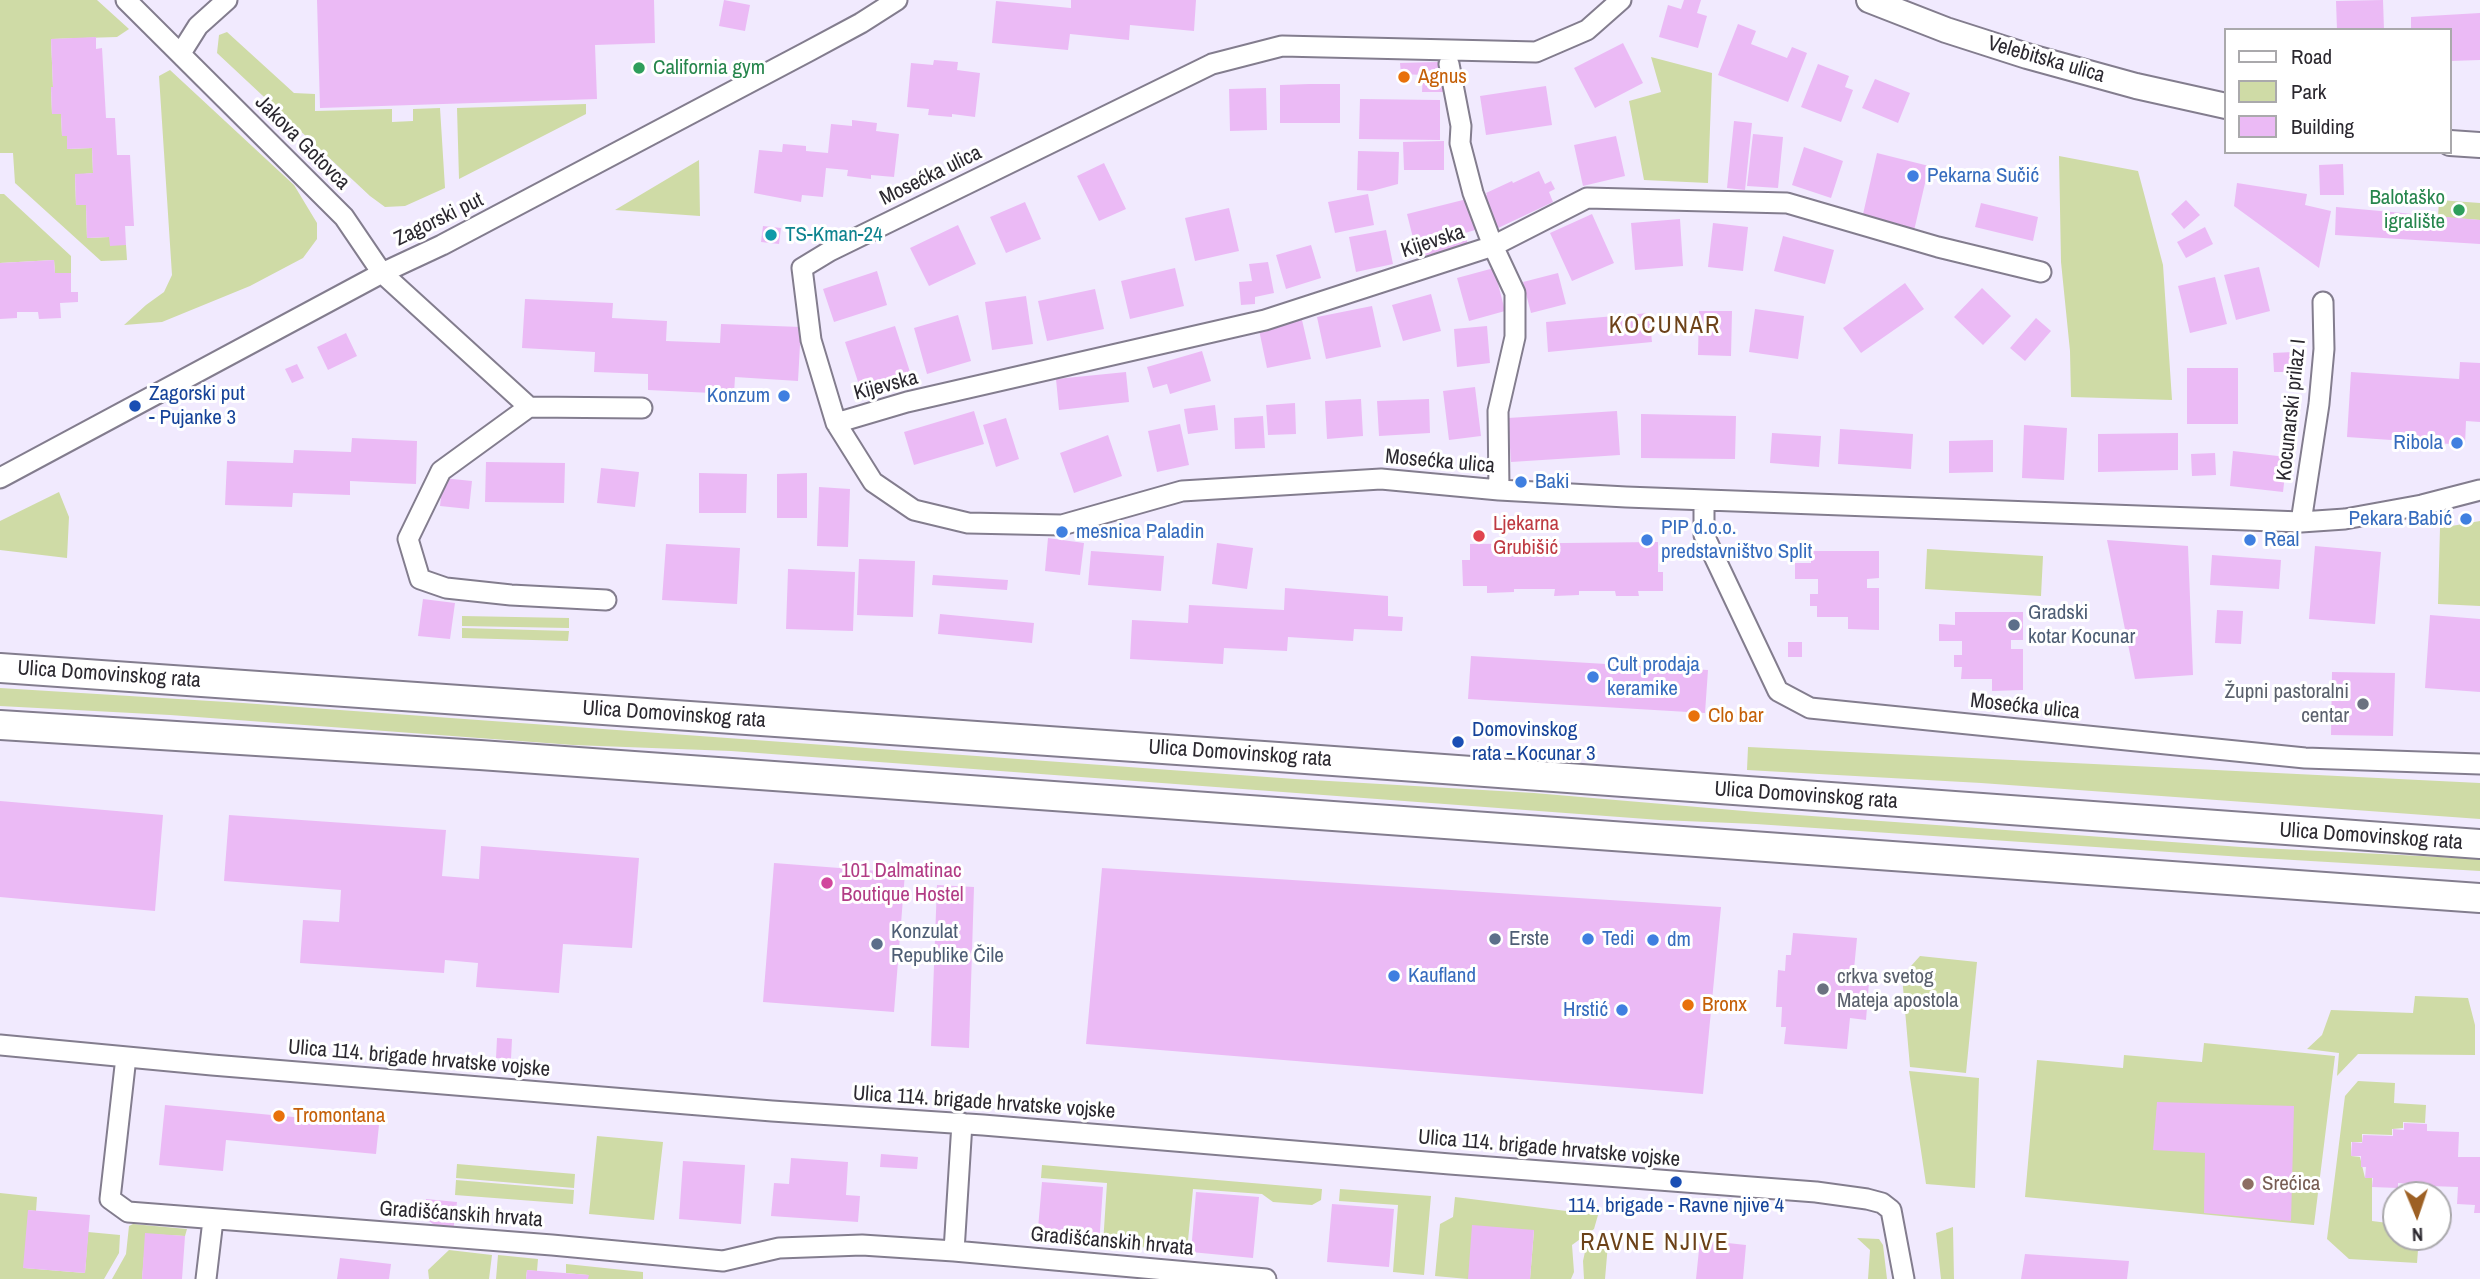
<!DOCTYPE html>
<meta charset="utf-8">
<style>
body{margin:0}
#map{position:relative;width:2480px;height:1279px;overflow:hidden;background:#f1eafe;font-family:"Archivo Narrow",sans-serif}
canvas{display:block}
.legend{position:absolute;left:2224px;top:28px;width:228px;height:126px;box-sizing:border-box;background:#fff;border:2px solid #aaa9ac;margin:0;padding:9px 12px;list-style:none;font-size:21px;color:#2b282f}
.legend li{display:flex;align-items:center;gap:14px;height:35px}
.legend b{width:35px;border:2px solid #aaa9ac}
.north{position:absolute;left:2382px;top:1181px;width:70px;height:70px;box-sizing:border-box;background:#fff;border:2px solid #aaa9ac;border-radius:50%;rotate:178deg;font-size:19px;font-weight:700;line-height:28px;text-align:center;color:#2b282f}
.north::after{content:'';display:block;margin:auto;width:24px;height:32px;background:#9d6024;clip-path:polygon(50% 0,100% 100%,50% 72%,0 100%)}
</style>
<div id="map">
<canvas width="2480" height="1279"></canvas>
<ul class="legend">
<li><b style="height:9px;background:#fff"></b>Road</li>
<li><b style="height:19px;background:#cfdba6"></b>Park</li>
<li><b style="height:19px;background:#ebbaf5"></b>Building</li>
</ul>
<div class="north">N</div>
</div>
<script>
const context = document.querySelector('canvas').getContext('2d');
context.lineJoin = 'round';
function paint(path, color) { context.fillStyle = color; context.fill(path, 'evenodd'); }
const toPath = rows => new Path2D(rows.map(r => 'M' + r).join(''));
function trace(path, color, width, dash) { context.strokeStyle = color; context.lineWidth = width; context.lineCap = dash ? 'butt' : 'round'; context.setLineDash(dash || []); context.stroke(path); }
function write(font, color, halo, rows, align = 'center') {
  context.font = font + ' "Archivo Narrow",sans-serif'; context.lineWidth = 6; context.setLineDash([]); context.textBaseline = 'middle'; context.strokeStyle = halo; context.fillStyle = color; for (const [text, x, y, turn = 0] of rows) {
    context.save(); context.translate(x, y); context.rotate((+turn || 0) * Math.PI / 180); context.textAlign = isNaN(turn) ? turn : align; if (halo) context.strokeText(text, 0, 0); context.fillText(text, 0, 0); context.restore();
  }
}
paint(toPath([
 [0,0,97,0,129,29,117,37,51,39,53,87,51,87,52,114,61,114,62,136,67,136,67,149,92,148,93,173,75,175,76,205,86,205,87,238,109,237,126,245,127,260,101,261,15,183,13,153,0,153],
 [227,32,294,93,315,94,315,111,392,109,392,122,413,121,413,109,440,108,445,188,405,206,385,207,370,196,217,53,219,35],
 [1651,57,1712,73,1708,183,1644,180,1629,101,1661,92],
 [170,70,294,185,317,223,317,239,303,258,250,286,162,322,124,325,146,305,164,292,172,275,159,76],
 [586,104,586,114,459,179,457,108],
 [2059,156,2138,171,2163,265,2172,400,2071,397,2070,351,2061,262],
 [699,160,700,216,615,210],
 [0,194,4,194,71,256,71,273,55,273,54,260,0,263],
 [2439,200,2480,203,2480,220,2438,217],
 [59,492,69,517,67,558,0,550,0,521],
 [2480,521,2480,606,2438,604,2440,528],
 [1927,549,2043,556,2041,596,1925,589],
 [462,616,569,618,569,628,462,626],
 [462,628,569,631,568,641,462,638],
 [0,688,243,703,1295,779,1534,793,1756,812,2241,847,2480,859,2480,871,2243,857,1756,824,1660,820,731,751,573,745,170,715,0,706],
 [1748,747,2480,783,2480,819,1981,783,1747,770],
 [1920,956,1977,962,1966,1073,1910,1067,1902,976],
 [2415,996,2468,998,2475,1025,2475,1055,2358,1054,2337,1076,2339,1053,2307,1049,2322,1035,2331,1010,2413,1013],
 [2204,1043,2335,1056,2314,1225,2025,1197,2037,1060,2123,1068,2124,1055,2202,1062],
 [1909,1071,1979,1078,1975,1188,1926,1184],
 [2358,1081,2395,1083,2394,1103,2426,1105,2425,1123,2403,1122,2403,1128,2392,1129,2392,1135,2362,1134,2362,1142,2351,1142,2351,1156,2360,1157,2365,1178,2372,1178,2372,1221,2396,1224,2396,1237,2419,1237,2417,1263,2349,1259,2327,1239,2345,1096],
 [597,1136,663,1142,654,1220,589,1214],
 [457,1164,575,1174,574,1188,456,1178],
 [1042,1165,1322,1189,1321,1200,1312,1205,1273,1202,1262,1194,1193,1189,1187,1251,1103,1244,1107,1183,1041,1178],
 [456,1180,574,1190,573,1204,455,1195],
 [1340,1189,1431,1196,1424,1275,1393,1272,1398,1205,1339,1201],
 [0,1193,37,1197,36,1211,29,1210,24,1268,85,1273,88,1232,120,1235,119,1253,104,1279,0,1279],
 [1455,1197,1598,1215,1594,1229,1572,1245,1574,1272,1571,1279,1530,1279,1534,1230,1468,1279,1435,1276,1440,1224,1453,1217],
 [133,1224,187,1229,185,1236,146,1234,142,1279,112,1279,126,1254,129,1226],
 [1953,1227,1954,1279,1941,1279,1936,1233],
 [1857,1238,1879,1239,1883,1245,1887,1279,1868,1279,1870,1250],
 [1599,1243,1608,1244,1605,1279,1584,1279,1583,1261,1586,1247],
 [449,1250,492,1255,489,1279,429,1279,428,1270],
 [498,1255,538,1259,537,1271,527,1270,526,1279,496,1279],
 [566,1264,643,1272,643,1279,588,1279,588,1275,566,1273]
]), '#cfdba6');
paint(toPath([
 [317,0,654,0,655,43,595,45,597,99,320,108],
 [724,0,750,5,745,31,719,26],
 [1071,0,1196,0,1194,31,1130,25,1129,40,1070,34,1068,50,992,43,996,1,1071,8],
 [1684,0,1701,0,1697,13,1707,16,1698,48,1659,37,1668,5,1681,9],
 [2383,0,2384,30,2337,30,2336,1],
 [2480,13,2480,60,2450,61,2450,30,2411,30,2411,17],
 [1738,24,1756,31,1751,44,1787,58,1792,47,1807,53,1788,102,1718,75],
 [96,37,96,49,102,48,106,118,115,118,117,155,130,155,134,226,125,226,126,245,110,246,109,237,87,238,86,205,76,205,75,174,93,173,92,148,67,149,67,136,62,136,61,114,52,114,51,87,53,87,51,39],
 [1623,43,1643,83,1595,108,1574,68],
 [934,60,958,62,957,70,980,73,975,117,952,114,952,117,928,115,929,109,907,107,911,63,933,65],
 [1438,62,1438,70,1444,67,1449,92,1422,92,1423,75,1401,74,1400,63],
 [1818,64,1849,76,1845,87,1853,90,1841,122,1801,107],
 [1875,79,1910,93,1898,123,1862,108],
 [1309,84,1340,84,1340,123,1280,123,1280,85],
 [1546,86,1552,125,1486,135,1480,96],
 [1266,88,1267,130,1230,131,1229,89],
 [1360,99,1440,100,1440,140,1359,139],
 [852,120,877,123,876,131,899,134,894,177,871,175,871,179,847,176,848,170,826,168,823,197,802,195,801,202,754,193,759,150,782,152,783,144,806,146,806,151,828,153,831,124,852,126],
 [1734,121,1752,123,1745,190,1727,188],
 [1753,134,1783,137,1778,188,1747,186],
 [1616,136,1625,176,1583,186,1574,145],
 [1444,141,1444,170,1404,170,1403,142],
 [1804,147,1843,161,1831,198,1792,185],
 [1358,151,1399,152,1398,184,1372,191,1357,190],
 [1877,153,1929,166,1913,235,1861,223],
 [1104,163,1126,209,1099,221,1077,176],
 [2343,164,2344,195,2320,195,2319,165],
 [1539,171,1545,184,1551,181,1555,189,1549,192,1553,202,1496,229,1481,198,1487,195,1486,193,1512,181,1513,183],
 [2237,183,2307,194,2305,205,2331,211,2319,268,2234,206],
 [1368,194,1374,225,1335,233,1328,202],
 [1467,199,1475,230,1465,233,1468,245,1424,256,1420,241,1414,242,1407,214],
 [2186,200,2200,215,2184,229,2171,214],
 [1025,202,1041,239,1006,253,990,217],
 [1981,203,2038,217,2033,241,1975,227],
 [2336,207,2480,220,2480,244,2335,235],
 [1229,208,1239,251,1195,261,1185,218],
 [1592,214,1614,263,1572,281,1550,233],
 [1680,219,1683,266,1635,270,1631,223],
 [1713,223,1748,227,1743,271,1708,267],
 [958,225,976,264,929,286,910,248],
 [763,226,781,228,779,244,761,242],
 [2205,227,2213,244,2186,258,2177,242],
 [1386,230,1393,264,1356,272,1349,237],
 [1783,236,1834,250,1825,284,1774,271],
 [1311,245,1321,278,1286,289,1276,255],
 [54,260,55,273,71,273,71,292,78,292,78,302,60,303,61,318,39,319,38,312,17,312,17,318,0,319,0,263],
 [1268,262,1274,293,1255,297,1255,304,1241,305,1239,282,1252,281,1249,264],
 [2259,267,2270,311,2236,320,2224,275],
 [1175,268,1184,306,1130,319,1121,281],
 [1494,268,1505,311,1469,321,1457,278],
 [877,271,887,305,834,322,823,289],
 [1558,273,1566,304,1531,313,1523,282],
 [2215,277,2227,324,2190,333,2178,286],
 [1905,283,1924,309,1861,353,1843,328],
 [1982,288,2011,316,1983,345,1954,317],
 [1095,289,1104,329,1047,341,1038,301],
 [1431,294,1441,331,1403,341,1392,305],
 [1026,296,1033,344,992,350,985,302],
 [525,299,613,303,612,318,667,321,666,341,720,343,721,324,801,327,798,381,735,377,734,394,648,390,648,374,594,372,595,352,522,348],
 [1372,306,1381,347,1326,359,1317,317],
 [1755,309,1804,316,1798,359,1749,352],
 [1699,311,1732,311,1731,356,1698,355],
 [1649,313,1652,342,1548,352,1546,322],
 [958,315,971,361,927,374,914,328],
 [2036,318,2051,331,2025,361,2010,348],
 [1302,320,1311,359,1267,368,1259,330],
 [895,326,913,381,863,397,845,342],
 [1487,326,1490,363,1457,367,1454,329],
 [346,333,357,356,328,370,317,347],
 [1202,351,1211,381,1170,394,1167,384,1153,388,1147,367],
 [2293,352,2293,372,2274,372,2273,353],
 [2460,362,2480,363,2480,422,2466,421,2465,445,2347,437,2351,372,2459,379],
 [297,364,304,378,292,383,285,369],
 [2187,368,2238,368,2238,424,2187,424],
 [1126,372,1129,402,1059,410,1056,379],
 [1475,387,1481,436,1449,440,1443,391],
 [1361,399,1363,436,1327,439,1325,401],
 [1429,399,1430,433,1379,436,1377,401],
 [1295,403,1296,434,1268,435,1266,405],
 [1215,405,1218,430,1188,434,1184,409],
 [974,411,984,444,914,465,904,432],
 [1617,411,1620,455,1511,462,1508,418],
 [1641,414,1736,416,1735,459,1641,458],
 [1263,416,1265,448,1235,449,1234,418],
 [1006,418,1019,459,996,467,983,425],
 [1180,424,1189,465,1157,472,1148,431],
 [2024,425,2067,428,2064,480,2022,478],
 [1840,429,1913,434,1911,469,1838,464],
 [1772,433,1821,436,1819,467,1770,463],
 [2178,433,2178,470,2098,472,2098,434],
 [1108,435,1122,476,1074,493,1060,453],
 [352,438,417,441,416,484,350,481,350,495,293,493,292,507,225,505,227,461,293,463,294,450,351,452],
 [1993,440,1993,472,1949,473,1949,441],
 [2233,451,2287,457,2283,492,2230,486],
 [2215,453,2216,475,2192,476,2191,454],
 [486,462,565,463,564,503,485,502],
 [601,468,639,472,635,507,597,503],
 [699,473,747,474,746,513,699,513],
 [807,473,807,518,777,518,777,474],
 [443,478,472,481,469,509,440,506],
 [819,487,850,489,848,547,817,546],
 [1048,538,1084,543,1080,575,1045,571],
 [2107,540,2188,546,2193,675,2135,679],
 [1658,542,1658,572,1663,572,1663,591,1638,591,1639,596,1616,596,1615,591,1579,591,1579,595,1554,596,1555,589,1514,589,1514,592,1487,593,1487,586,1463,586,1462,560,1470,560,1470,544],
 [1217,543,1253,548,1247,589,1212,584],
 [666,544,740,548,737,604,662,600],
 [2315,546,2381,552,2375,624,2309,619],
 [1091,551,1164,556,1161,591,1088,585],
 [1811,551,1879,551,1879,578,1867,579,1867,588,1879,588,1879,630,1848,629,1848,617,1817,617,1817,606,1810,606,1810,594,1818,594,1818,579,1795,579,1795,563,1811,563],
 [2212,555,2281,560,2279,589,2210,585],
 [859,559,915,561,913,617,857,615],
 [788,569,855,572,853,631,786,629],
 [933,575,1008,580,1007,590,932,585],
 [1285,588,1388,596,1388,616,1403,617,1402,631,1354,629,1353,641,1288,637,1287,651,1224,648,1223,664,1130,659,1132,620,1188,623,1189,605,1284,610],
 [423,599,455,603,450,639,418,636],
 [2217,610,2243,611,2241,644,2215,643],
 [1955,612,2023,612,2023,640,2011,640,2011,649,2023,649,2023,690,1992,691,1992,679,1961,679,1962,667,1954,667,1954,655,1962,655,1962,641,1939,641,1939,624,1955,625],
 [940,614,1034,623,1032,643,938,634],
 [2430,615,2480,619,2480,692,2425,688],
 [1788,642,1802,642,1802,657,1788,657],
 [1471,656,1708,670,1705,713,1468,699],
 [2332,672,2395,673,2393,736,2331,735],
 [0,801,163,815,155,911,0,897],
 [229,815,446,830,442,876,479,879,481,846,639,858,632,948,563,944,559,993,476,987,478,963,445,960,444,973,300,963,303,920,339,922,341,890,224,881],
 [774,863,905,873,894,1012,763,1002],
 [1102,868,1721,907,1703,1094,1086,1044],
 [937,885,974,887,969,1048,931,1046],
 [1793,933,1857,938,1854,969,1870,970,1866,1020,1850,1018,1847,1049,1784,1044,1786,1027,1781,1027,1782,1007,1776,1007,1778,970,1785,971,1786,955,1791,955],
 [497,1038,512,1039,511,1059,496,1058],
 [2157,1102,2294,1106,2291,1221,2204,1213,2205,1153,2153,1150],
 [165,1105,379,1125,376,1154,226,1140,223,1171,159,1165],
 [2404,1123,2427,1124,2427,1131,2459,1132,2458,1157,2480,1157,2480,1213,2474,1213,2475,1205,2457,1204,2458,1187,2430,1186,2429,1195,2414,1195,2414,1184,2398,1183,2398,1188,2372,1187,2373,1178,2365,1178,2366,1167,2361,1167,2361,1156,2351,1156,2352,1142,2362,1143,2363,1135,2393,1136,2393,1129,2404,1130],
 [881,1154,918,1157,917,1169,880,1167],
 [791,1158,848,1162,846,1195,860,1196,858,1222,771,1216,774,1183,789,1184],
 [683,1161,745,1165,741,1224,679,1219],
 [1042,1182,1103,1187,1099,1245,1037,1240],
 [1196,1192,1259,1197,1253,1258,1191,1252],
 [426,1199,457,1202,453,1232,441,1230,425,1218],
 [1332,1204,1394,1209,1389,1267,1327,1262],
 [28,1210,90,1215,85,1273,23,1268],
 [1472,1225,1534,1230,1530,1279,1468,1279],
 [145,1233,185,1236,182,1279,142,1279],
 [1700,1240,1746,1245,1743,1279,1696,1279],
 [2025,1254,2129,1261,2127,1279,2021,1279],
 [340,1258,391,1264,389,1279,337,1279],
 [527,1270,589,1275,588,1279,526,1279]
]), '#ebbaf5');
const minor = toPath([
 [126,0,344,217,382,273,529,407,642,408],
 [1621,0,1587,30,1536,52,1282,46,1212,64,830,251,802,268,811,340,836,423,873,482,914,510,968,523,1062,525,1182,491,1381,479,1499,490,1626,497,2301,522,2345,519,2422,505,2480,490],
 [181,53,198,26,227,0],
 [1449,64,1461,126,1460,143,1473,193,1493,246,1515,293,1515,337,1498,411,1499,490],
 [529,407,441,471,408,539,420,579,446,588,511,595,606,600],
 [836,423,907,402,1265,320,1493,246,1587,198,1787,203,1938,247,2041,272],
 [0,478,382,273,442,245,809,51,861,23,897,0],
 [1704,500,1704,535,1778,691,1810,708,2305,758,2480,764],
 [2301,522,2319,404,2324,349,2323,302],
 [0,1045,212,1065,772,1111,983,1125,1450,1164,1816,1192,1867,1199,1882,1203,1891,1210,1904,1279],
 [126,1057,110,1199,128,1212,552,1245,723,1261,779,1248,862,1245,954,1251],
 [962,1123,954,1251,1266,1279],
 [206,1279,213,1220]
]);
const tertiary = toPath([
 [1869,0,1946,30,2027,56,2136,86,2226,106],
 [2450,143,2480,145]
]);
const secondary = toPath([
 [0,668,1278,757,2480,844],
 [0,725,480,755,2480,898]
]);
trace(minor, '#837d8e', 23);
trace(tertiary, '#837d8e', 28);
trace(secondary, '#837d8e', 32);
trace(minor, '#fff', 19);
trace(tertiary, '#fff', 24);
trace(secondary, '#fff', 28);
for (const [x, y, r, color] of [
 [639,68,7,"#2e9e5b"],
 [1404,77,7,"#e8710a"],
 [1913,176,7,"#3f7fe0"],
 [2459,210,7,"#2e9e5b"],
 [771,235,7,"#0f9aa8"],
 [784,396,7,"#3f7fe0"],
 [135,406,7,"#1a4fb4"],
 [2457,443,7,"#3f7fe0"],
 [1521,482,7,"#3f7fe0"],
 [2466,519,7,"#3f7fe0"],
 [1062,532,7,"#3f7fe0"],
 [1479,536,7,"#e0444e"],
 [1647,540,7,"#3f7fe0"],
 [2250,540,7,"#3f7fe0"],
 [2014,625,7,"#5c6f8a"],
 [1593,677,7,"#3f7fe0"],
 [2363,704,7,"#6b7280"],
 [1694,716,7,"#e8710a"],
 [1458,742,7,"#1a4fb4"],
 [827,883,7,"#d1479c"],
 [1495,939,7,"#5c6f8a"],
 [1588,939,7,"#3f7fe0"],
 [1653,940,7,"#3f7fe0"],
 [877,944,7,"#5c6f8a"],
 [1394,976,7,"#3f7fe0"],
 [1823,989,7,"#6b7280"],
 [1688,1005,7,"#e8710a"],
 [1622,1010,7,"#3f7fe0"],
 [279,1116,7,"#e8710a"],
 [1676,1182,7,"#1a4fb4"],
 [2248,1184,7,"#8d6e63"]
]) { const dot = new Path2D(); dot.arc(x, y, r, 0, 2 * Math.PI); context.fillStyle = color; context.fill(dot); trace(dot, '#fff', 2.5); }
write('21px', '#2b282f', '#fff', [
 ["Velebitska ulica",2046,60,16],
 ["Jakova Gotovca",302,143,45],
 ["Mosećka ulica",931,176,-26],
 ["Zagorski put",439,220,-26],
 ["Kijevska",1433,242,-18],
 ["Kijevska",886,386,-15],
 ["Kocunarski prilaz I",2292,410,-84],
 ["Mosećka ulica",1440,462,5],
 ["Ulica Domovinskog rata",109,675,4],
 ["Mosećka ulica",2025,707,6],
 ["Ulica Domovinskog rata",674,715,4],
 ["Ulica Domovinskog rata",1240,754,4],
 ["Ulica Domovinskog rata",1806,796,4],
 ["Ulica Domovinskog rata",2371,837,4],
 ["Ulica 114. brigade hrvatske vojske",419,1059,5],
 ["Ulica 114. brigade hrvatske vojske",984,1103,4],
 ["Ulica 114. brigade hrvatske vojske",1549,1149,5],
 ["Gradišćanskih hrvata",461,1215,4],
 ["Gradišćanskih hrvata",1112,1242,5]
]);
write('21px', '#27864d', '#fff', [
 ["California gym",653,68],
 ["Balotaško",2445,198,"right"],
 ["igralište",2445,222,"right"]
], 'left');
write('21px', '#c56008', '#fff', [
 ["Agnus",1418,77],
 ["Clo bar",1708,716],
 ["Bronx",1702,1005],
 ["Tromontana",293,1116]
], 'left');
write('21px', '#366cbe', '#fff', [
 ["Pekarna Sučić",1927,176],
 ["Konzum",770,396,"right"],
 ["Ribola",2443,443,"right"],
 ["Baki",1535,482],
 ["Pekara Babić",2452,519,"right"],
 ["PIP d.o.o.",1661,528],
 ["predstavništvo Split",1661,552],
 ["mesnica Paladin",1076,532],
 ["Real",2264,540],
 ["Cult prodaja",1607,665],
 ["keramike",1607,689],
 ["Tedi",1602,939],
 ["dm",1667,940],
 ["Kaufland",1408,976],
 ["Hrstić",1608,1010,"right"]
], 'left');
write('21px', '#0d838f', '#fff', [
 ["TS-Kman-24",785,235]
], 'left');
write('21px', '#164399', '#fff', [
 ["Zagorski put",149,394],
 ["- Pujanke 3",149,418],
 ["Domovinskog",1472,730],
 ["rata - Kocunar 3",1472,754],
 ["114. brigade - Ravne njive 4",1676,1206,"center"]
], 'left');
write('21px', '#be3a42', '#fff', [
 ["Ljekarna",1493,524],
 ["Grubišić",1493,548]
], 'left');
write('21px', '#4e5e75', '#fff', [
 ["Gradski",2028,613],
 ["kotar Kocunar",2028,637],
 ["Konzulat",891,932],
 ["Republike Čile",891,956],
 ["Erste",1509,939]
], 'left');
write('21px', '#5b616d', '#fff', [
 ["Župni pastoralni",2349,692],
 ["centar",2349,716],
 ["crkva svetog",1837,977,"left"],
 ["Mateja apostola",1837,1001,"left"]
], 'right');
write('21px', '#b23c85', '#fff', [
 ["101 Dalmatinac",841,871],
 ["Boutique Hostel",841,895]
], 'left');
write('21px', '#785e54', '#fff', [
 ["Srećica",2262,1184]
], 'left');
context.letterSpacing = '2px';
write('24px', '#6c4219', '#fff', [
 ["KOCUNAR",1665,327],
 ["RAVNE NJIVE",1655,1244]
]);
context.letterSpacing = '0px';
</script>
